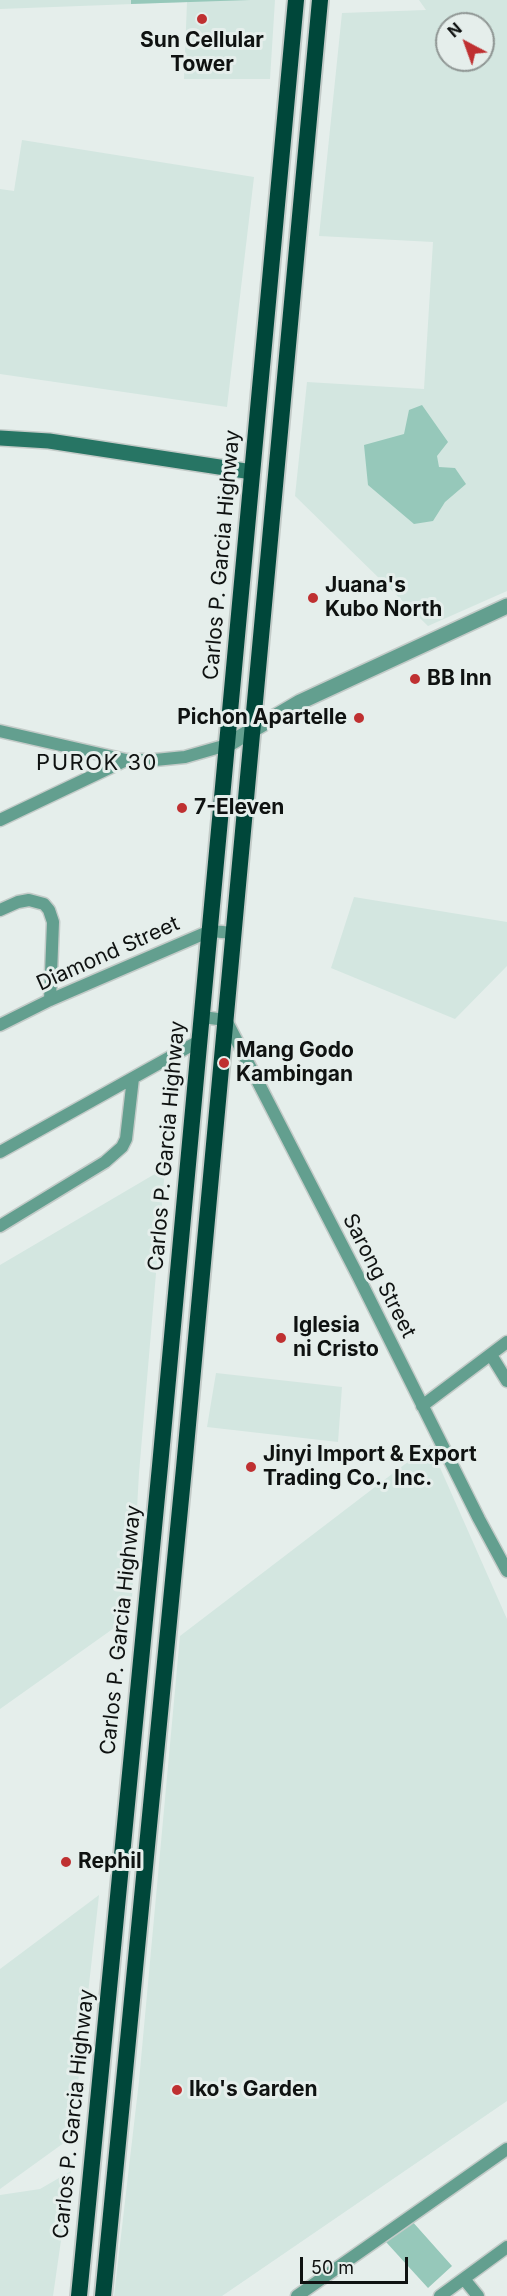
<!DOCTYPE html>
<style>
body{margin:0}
#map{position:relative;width:507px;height:2296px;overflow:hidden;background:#e5eeeb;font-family:Inter,sans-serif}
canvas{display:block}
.north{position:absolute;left:435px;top:12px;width:60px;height:60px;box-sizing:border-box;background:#e5eeeb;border:2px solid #8f9694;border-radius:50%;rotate:319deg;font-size:16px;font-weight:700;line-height:24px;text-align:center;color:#0f1211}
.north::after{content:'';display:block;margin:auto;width:21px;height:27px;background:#bf3031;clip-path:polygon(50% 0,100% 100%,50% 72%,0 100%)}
.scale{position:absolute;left:300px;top:2257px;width:108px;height:27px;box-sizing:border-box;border:3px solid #0f1211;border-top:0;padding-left:8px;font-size:18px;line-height:21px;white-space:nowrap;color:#0f1211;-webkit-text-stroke:4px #e5eeeb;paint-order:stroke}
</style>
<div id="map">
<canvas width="507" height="2296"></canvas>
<div class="north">N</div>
<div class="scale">50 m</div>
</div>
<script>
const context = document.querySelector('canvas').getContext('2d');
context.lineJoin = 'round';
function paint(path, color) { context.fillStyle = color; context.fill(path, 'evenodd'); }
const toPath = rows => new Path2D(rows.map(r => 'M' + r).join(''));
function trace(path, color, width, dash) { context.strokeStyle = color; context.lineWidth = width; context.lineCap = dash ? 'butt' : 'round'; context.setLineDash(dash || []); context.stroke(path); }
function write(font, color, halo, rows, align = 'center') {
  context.font = font + ' Inter,sans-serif'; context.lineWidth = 6; context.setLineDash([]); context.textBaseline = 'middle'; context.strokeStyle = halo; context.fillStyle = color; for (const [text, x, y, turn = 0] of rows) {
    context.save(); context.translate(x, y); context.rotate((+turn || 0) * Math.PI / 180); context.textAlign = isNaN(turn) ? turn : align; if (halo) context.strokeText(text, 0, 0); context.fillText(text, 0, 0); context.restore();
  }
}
paint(toPath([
 [0,0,275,0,270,79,184,79,187,2,0,9],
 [419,0,507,0,507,591,428,626,295,496,307,382,424,389,433,242,319,236,342,13,426,10],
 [447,24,483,24,483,60,447,60],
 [22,140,254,177,227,407,0,374,0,189,14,191],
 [354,897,507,922,507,966,455,1019,331,968],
 [165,1168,139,1473,131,1616,0,1709,0,1265],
 [216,1373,342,1387,338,1442,207,1427],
 [430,1445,507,1619,507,2101,222,2296,114,2296,139,2081,180,1636],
 [99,1895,72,2137,0,2189,0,1969],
 [71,2171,53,2296,0,2296,0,2195,40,2189]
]), '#d3e6e0');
paint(toPath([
 [131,0,250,0,131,4],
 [422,405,448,442,437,456,439,467,455,468,466,484,445,502,433,521,414,524,368,485,364,445,404,434,409,410],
 [411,2220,452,2266,428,2288,386,2242]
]), '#96c8ba');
const minor = toPath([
 [0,731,126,760,155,760,185,757,227,745],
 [0,820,126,760],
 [0,910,18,902,29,900,44,904,49,910,53,922,50,1000],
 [202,1017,226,1020,358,1276,479,1519,507,1571],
 [0,1025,50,1000,210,931,234,933],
 [0,1152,199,1041],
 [0,1226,105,1162,122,1147,126,1139,133,1078],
 [491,1355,507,1381],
 [422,1406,507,1342],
 [464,2279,478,2296],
 [297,2296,507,2149],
 [440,2296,507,2247]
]);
const tertiary = toPath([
 [227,745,300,702,507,606]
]);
const secondary = toPath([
 [0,438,49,441,252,472]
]);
const trunk = toPath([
 [79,2296,160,1466,296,0],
 [103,2296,184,1468,320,0]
]);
trace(minor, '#c3cbc8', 15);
trace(tertiary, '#c3cbc8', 18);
trace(secondary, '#c3cbc8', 18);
trace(trunk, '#c3cbc8', 20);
trace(minor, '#639f8f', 12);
trace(tertiary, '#639f8f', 15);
trace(secondary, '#277564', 15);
trace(trunk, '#00473a', 16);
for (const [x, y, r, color] of [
 [202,19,6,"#bf3031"],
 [313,598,6,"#bf3031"],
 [415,679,6,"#bf3031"],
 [359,718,6,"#bf3031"],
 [182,808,6,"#bf3031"],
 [224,1063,6,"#bf3031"],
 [281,1338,6,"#bf3031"],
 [251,1467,6,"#bf3031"],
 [66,1862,6,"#bf3031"],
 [177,2090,6,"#bf3031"]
]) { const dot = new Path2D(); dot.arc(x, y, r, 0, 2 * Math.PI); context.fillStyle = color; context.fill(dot); trace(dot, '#e5eeeb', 2); }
write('bold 21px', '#0f1211', '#e5eeeb', [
 ["Sun Cellular",202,41,"center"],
 ["Tower",202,65,"center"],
 ["Juana's",325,586],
 ["Kubo North",325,610],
 ["BB Inn",427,679],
 ["Pichon Apartelle",347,718,"right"],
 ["7-Eleven",194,808],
 ["Mang Godo",236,1051],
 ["Kambingan",236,1075],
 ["Iglesia",293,1326],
 ["ni Cristo",293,1350],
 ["Jinyi Import & Export",263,1455],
 ["Trading Co., Inc.",263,1479],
 ["Rephil",78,1862],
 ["Iko's Garden",189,2090]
], 'left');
write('21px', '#0f1211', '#e5eeeb', [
 ["Carlos P. Garcia Highway",222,555,-85],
 ["Diamond Street",108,954,-24],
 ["Carlos P. Garcia Highway",167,1146,-85],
 ["Sarong Street",379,1276,63],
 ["Carlos P. Garcia Highway",121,1630,-84],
 ["Carlos P. Garcia Highway",74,2114,-84]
]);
context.letterSpacing = '1.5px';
write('22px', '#0f1211', '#e5eeeb', [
 ["PUROK 30",97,763]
]);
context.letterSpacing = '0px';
</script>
